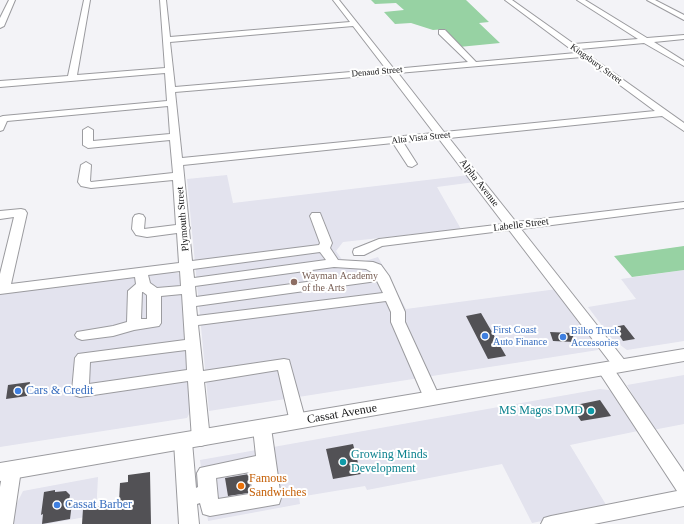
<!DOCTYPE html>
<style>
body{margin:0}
canvas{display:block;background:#f3f3f7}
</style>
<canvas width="684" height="524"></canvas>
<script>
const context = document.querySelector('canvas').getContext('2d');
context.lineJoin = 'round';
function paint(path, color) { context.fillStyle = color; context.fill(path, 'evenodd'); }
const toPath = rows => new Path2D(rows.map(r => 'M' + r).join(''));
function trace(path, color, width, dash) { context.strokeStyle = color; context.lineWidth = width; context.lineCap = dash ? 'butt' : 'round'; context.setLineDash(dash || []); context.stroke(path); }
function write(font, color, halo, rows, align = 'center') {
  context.font = font + ' "Times New Roman",serif'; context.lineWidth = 4; context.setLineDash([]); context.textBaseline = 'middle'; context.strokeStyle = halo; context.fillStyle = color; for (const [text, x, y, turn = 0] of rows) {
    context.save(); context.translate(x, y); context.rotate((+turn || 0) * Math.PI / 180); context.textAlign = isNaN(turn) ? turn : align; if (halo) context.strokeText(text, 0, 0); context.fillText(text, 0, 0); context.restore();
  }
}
paint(toPath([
 [227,175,233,203,469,175,475,182,437,187,461,229,343,242,336,251,343,261,362,262,378,257,406,309,557,289,597,345,598,350,209,411,187,179],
 [684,270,684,341,627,350,612,339,588,307,636,299,621,279],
 [166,273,178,273,182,277,191,397,190,412,187,418,0,447,0,294],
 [684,375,684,424,653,430,627,385],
 [600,389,609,390,616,395,638,431,570,445,608,508,532,523,502,464,367,490,365,486,299,497,300,504,208,521,200,460],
 [98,477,96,515,47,524,10,524,14,509,23,491]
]), '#e3e3ee');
paint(toPath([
 [371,0,466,0,489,22,479,23,500,43,459,47,445,32,446,29,433,30,411,23,395,24,384,12,404,10,396,3,375,4],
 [684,246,684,270,632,277,614,256]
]), '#97d2a3');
paint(toPath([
 [481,313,506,356,488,359,466,316],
 [624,325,635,339,623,341,614,327],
 [550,332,572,333,575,342,553,341],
 [30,382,27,396,6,399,8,385],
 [600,400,611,416,581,421,571,406],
 [353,444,361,474,333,479,326,449],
 [150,472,151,524,82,524,83,509,119,502,120,483,128,482,128,475],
 [249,474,250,490,248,493,228,496,225,478],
 [55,490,55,492,66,491,70,495,69,500,72,503,70,519,42,524,43,514,41,515,44,492]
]), '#525155');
const minor = toPath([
 [9,0,15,0,4,26,0,28,0,18,9,0],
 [84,0,90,0,77,75,165,68,160,0,166,0,170,37,350,22,333,0,339,0,394,69,468,62,439,34,439,30,445,30,476,62,576,53,505,0,512,0,574,44,638,39,577,0,585,0,647,38,684,35,684,39,654,42,684,61,684,66,644,43,580,49,684,123,684,131,662,116,449,138,516,222,684,202,684,208,521,229,626,362,629,366,626,370,621,371,616,370,509,230,382,246,364,255,354,255,353,252,354,249,379,239,504,224,439,139,403,142,417,164,412,167,408,166,393,143,183,165,189,226,190,228,189,230,192,261,319,245,320,243,310,216,312,213,320,213,332,243,330,248,338,260,373,262,381,265,389,276,405,312,405,322,440,398,438,402,432,404,426,402,424,398,391,322,391,312,386,301,198,325,203,371,284,359,289,360,306,422,304,427,298,428,292,427,290,422,278,370,204,382,210,439,207,444,201,446,195,444,192,439,188,381,80,397,74,395,72,391,75,358,78,354,185,340,182,294,161,296,161,323,159,326,134,330,113,336,82,340,77,338,75,335,77,332,113,326,127,322,128,291,136,284,135,277,0,294,0,274,14,217,0,219,0,211,21,209,25,210,27,213,11,284,179,263,177,233,147,237,136,235,132,229,133,218,135,215,139,214,143,215,145,218,144,229,176,225,173,180,91,188,81,186,78,182,81,165,86,162,91,165,90,181,91,182,173,173,170,140,88,148,83,145,83,130,88,127,93,130,93,141,170,134,168,106,7,121,3,130,0,131,0,117,3,116,167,101,165,73,0,87,0,81,68,76,84,0],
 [353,26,386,69,175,87,170,42,353,26],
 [582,57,655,111,444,132,398,73,582,57],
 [389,74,434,133,182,158,175,92,389,74],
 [320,252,326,260,194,278,193,269,320,252],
 [334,267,366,269,373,273,196,297,195,286,334,267],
 [180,271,181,286,157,288,150,283,148,275,180,271],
 [377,281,383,293,197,316,196,306,377,281],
 [142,292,143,292,147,295,147,319,141,319,142,292],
 [186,350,187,370,89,384,90,362,186,350],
 [647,0,655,0,684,15,684,20,647,0],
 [605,363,611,365,684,472,684,506,594,524,541,524,544,518,551,516,677,491,597,369,599,365,605,363],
 [262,421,268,423,271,428,281,498,279,504,210,516,203,514,200,503,197,504,199,524,179,524,174,442,177,437,183,435,189,437,192,442,196,488,198,487,197,473,200,468,256,456,253,428,256,423,262,421],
 [250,472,252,491,249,494,218,499,216,478,250,472],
 [12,463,18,465,21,470,13,524,0,524,0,487,3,470,6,465,12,463]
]);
const major = toPath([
 [684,349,684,361,0,481,0,463,684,349]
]);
trace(minor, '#9b9b9f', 2);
trace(major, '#9b9b9f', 2);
paint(minor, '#fff');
paint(major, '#fff');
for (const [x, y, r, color] of [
 [294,282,4,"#8d6e63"],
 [485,336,4,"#3f7fe0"],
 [563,337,4,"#3f7fe0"],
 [18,391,4,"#3f7fe0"],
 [591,411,4,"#0f9aa8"],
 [343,462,4,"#0f9aa8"],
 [241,486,4,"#e8710a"],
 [57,505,4,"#3f7fe0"]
]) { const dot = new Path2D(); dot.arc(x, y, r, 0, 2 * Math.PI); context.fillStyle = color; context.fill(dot); trace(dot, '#fff', 1.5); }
write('9px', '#131314', '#fff', [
 ["Kingsbury Street",596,64,36],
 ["Denaud Street",377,72,-5],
 ["Alta Vista Street",421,138,-6]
]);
write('10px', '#131314', '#fff', [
 ["Alpha Avenue",479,183,52],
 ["Plymouth Street",183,219,-95],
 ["Labelle Street",521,225,-7]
]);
write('10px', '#785e54', '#fff', [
 ["Wayman Academy",302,276],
 ["of the Arts",302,288]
], 'left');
write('10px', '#366cbe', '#fff', [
 ["First Coast",493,330],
 ["Auto Finance",493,342],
 ["Bilko Truck",571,331],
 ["Accessories",571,343]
], 'left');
write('12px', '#366cbe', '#fff', [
 ["Cars & Credit",26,391],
 ["Cassat Barber",65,505]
], 'left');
write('12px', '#0d838f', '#fff', [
 ["MS Magos DMD",583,411],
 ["Growing Minds",351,455,"left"],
 ["Development",351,469,"left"]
], 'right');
write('12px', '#131314', '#fff', [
 ["Cassat Avenue",342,414,-10]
]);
write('12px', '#c56008', '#fff', [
 ["Famous",249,479],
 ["Sandwiches",249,493]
], 'left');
</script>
